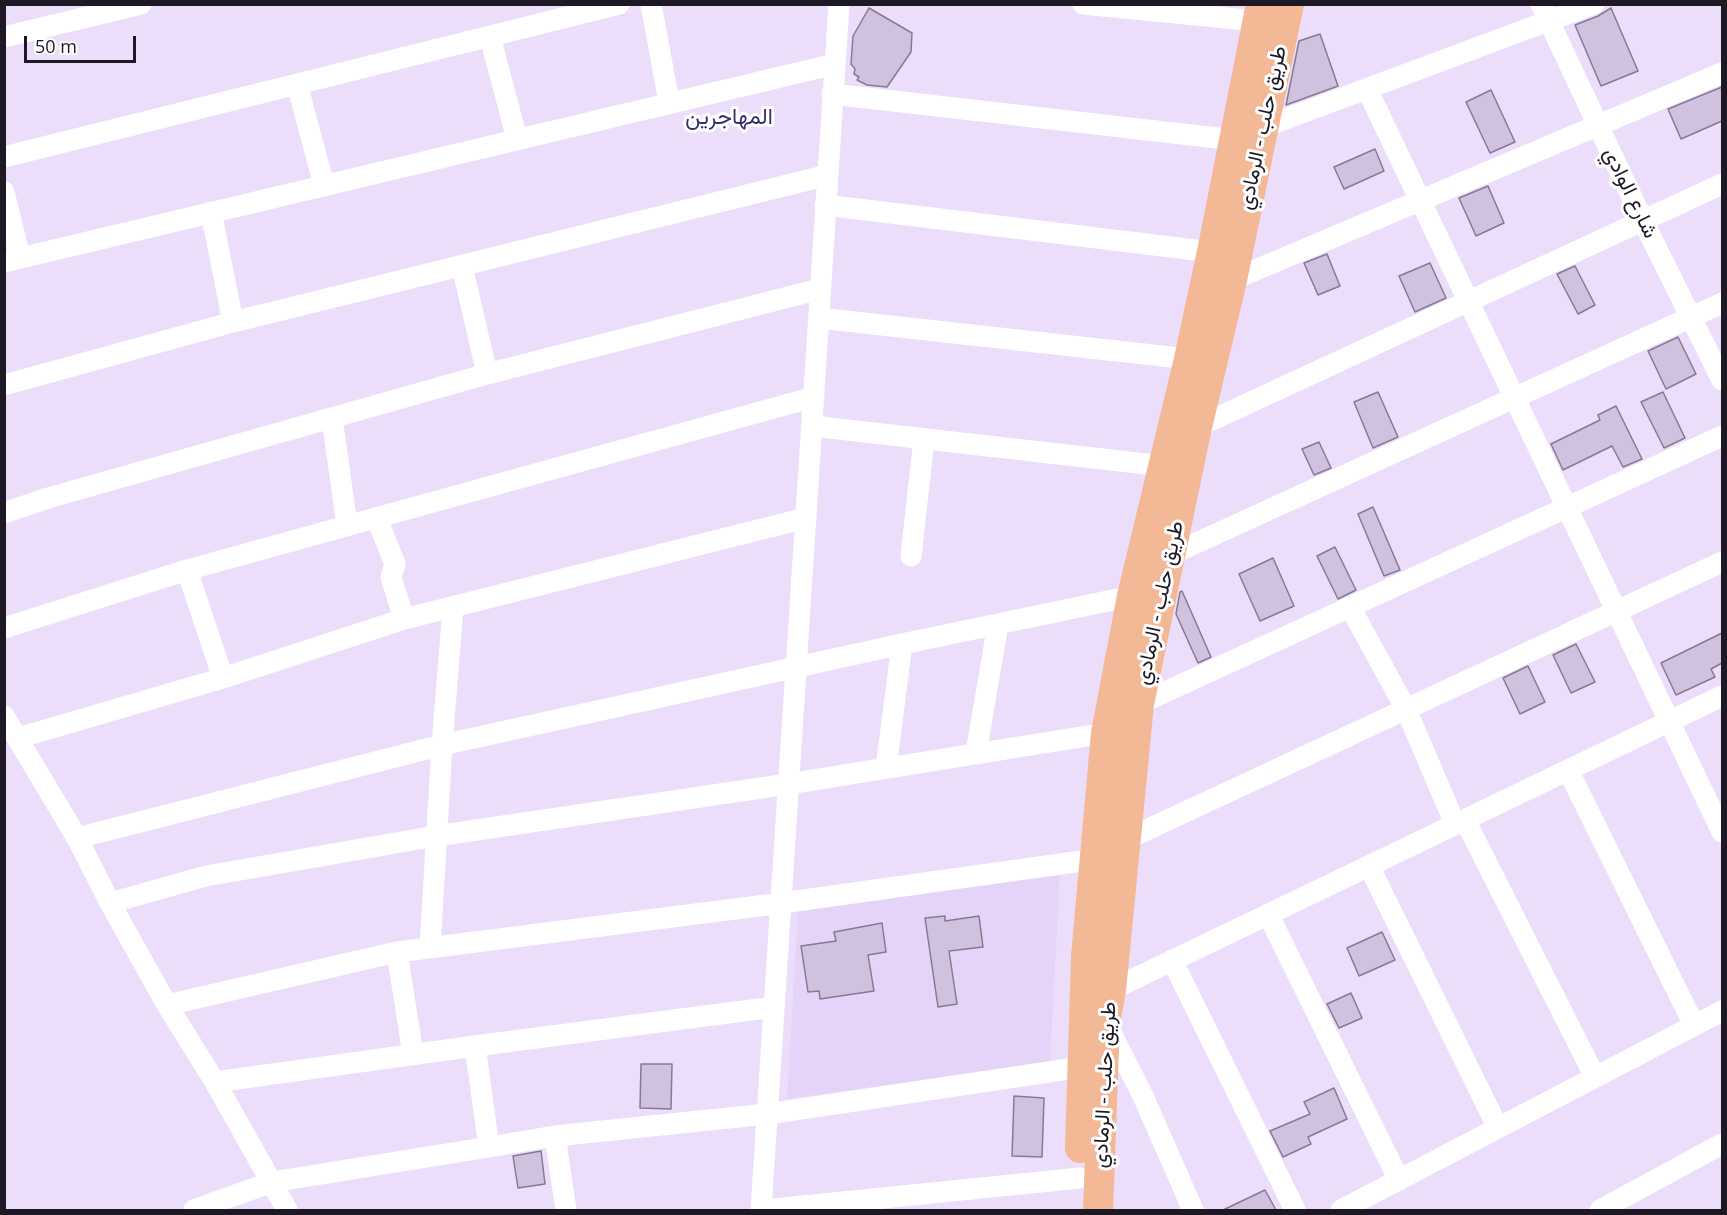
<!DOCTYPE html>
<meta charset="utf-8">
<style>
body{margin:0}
#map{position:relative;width:1727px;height:1215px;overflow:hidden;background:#ecdefb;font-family:"Open Sans",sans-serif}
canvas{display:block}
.frame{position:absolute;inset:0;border:6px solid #1d1823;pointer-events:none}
.scale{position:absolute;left:24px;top:36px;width:112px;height:27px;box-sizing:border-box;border:3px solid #1d1823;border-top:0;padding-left:8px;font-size:18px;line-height:21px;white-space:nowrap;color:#1d1823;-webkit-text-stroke:4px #fff;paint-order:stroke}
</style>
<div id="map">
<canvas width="1727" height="1215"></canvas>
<div class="frame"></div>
<div class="scale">50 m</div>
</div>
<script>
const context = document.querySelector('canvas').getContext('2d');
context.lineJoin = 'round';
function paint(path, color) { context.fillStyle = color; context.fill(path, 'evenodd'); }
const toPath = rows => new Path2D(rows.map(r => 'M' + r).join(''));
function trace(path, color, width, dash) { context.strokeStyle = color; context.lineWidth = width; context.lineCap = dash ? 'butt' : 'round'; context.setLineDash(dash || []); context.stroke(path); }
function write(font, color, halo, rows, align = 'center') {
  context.font = font + ' "Open Sans",Vazirmatn,sans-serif'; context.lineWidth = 6; context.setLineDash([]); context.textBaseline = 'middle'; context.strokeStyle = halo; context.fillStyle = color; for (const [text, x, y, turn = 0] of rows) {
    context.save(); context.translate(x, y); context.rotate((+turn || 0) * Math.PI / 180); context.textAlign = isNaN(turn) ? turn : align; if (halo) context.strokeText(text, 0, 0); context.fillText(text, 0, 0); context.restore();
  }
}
paint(toPath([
 [1060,873,1050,1062,787,1099,798,911]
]), '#e6d4f8');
const building = toPath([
 [869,8,912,33,911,52,887,87,867,85,857,80,859,77,854,74,855,69,851,64,853,36,869,8],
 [1611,8,1638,71,1601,86,1575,25,1598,16,1611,8],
 [1320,34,1338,86,1286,105,1299,41,1320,34],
 [1722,87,1722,121,1681,139,1668,109,1722,87],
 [1491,90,1515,142,1490,153,1466,102,1491,90],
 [1375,149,1384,171,1344,189,1334,167,1375,149],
 [1488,186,1504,223,1476,236,1459,198,1488,186],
 [1327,254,1340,286,1318,295,1304,263,1327,254],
 [1430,263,1446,298,1415,312,1399,276,1430,263],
 [1575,266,1595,305,1578,314,1557,274,1575,266],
 [1678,337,1696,374,1666,389,1648,351,1678,337],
 [1378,392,1398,437,1373,448,1354,402,1378,392],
 [1663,392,1685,438,1664,448,1641,402,1663,392],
 [1616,406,1642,459,1623,467,1612,446,1563,470,1551,444,1600,420,1598,415,1616,406],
 [1319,442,1331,468,1314,475,1302,449,1319,442],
 [1373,507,1400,570,1384,576,1358,514,1373,507],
 [1335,547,1356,590,1338,599,1317,556,1335,547],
 [1273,558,1294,606,1260,621,1239,574,1273,558],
 [1182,591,1211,657,1198,663,1176,614,1180,592,1182,591],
 [1722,633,1722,663,1711,669,1715,677,1676,695,1661,663,1722,633],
 [1576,644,1595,682,1571,693,1553,655,1576,644],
 [1528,666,1545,702,1520,714,1503,678,1528,666],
 [945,916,945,921,979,916,983,947,949,951,957,1004,938,1007,925,918,945,916],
 [882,923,886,952,868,955,874,991,820,999,819,991,808,992,801,946,836,941,834,932,882,923],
 [1382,932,1395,960,1359,976,1347,948,1382,932],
 [1351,993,1362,1018,1339,1028,1327,1004,1351,993],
 [641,1064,672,1064,671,1109,640,1108,641,1064],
 [1334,1088,1347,1119,1308,1137,1311,1144,1283,1157,1270,1131,1310,1114,1304,1102,1334,1088],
 [1014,1096,1044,1098,1042,1157,1012,1156,1014,1096],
 [541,1151,545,1184,518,1188,513,1156,541,1151],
 [1265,1190,1276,1210,1223,1210,1265,1190]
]);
paint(building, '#d0c2de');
trace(building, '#867993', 1.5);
trace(toPath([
 [651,4,669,102],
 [1083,4,1257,21],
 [1541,4,1643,221,1722,380],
 [4,37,141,4],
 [490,37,517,139],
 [297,84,324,185],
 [1367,89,1722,832],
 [832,94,1235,140],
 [1264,127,1594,4],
 [4,157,619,4],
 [4,192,20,258],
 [825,205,1212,252],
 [211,212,233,322],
 [4,262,835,64],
 [462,266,487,374],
 [1232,280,1722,73],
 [819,318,1189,359],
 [4,385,233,322,828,175],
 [332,418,347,525],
 [812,426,1164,466],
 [1197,427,1722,184],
 [4,513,48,498,487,374,820,289],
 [377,519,395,564,391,577,404,619],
 [1170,555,1722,303],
 [911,556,924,439],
 [187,570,223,678],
 [1350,607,1406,709,1455,824],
 [4,628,187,570,814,397],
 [1139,704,1722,436],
 [4,716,77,838,110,903,167,1005,215,1082,287,1210],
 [18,738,223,678,404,619,806,518],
 [976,753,998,624],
 [886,768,902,644],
 [1568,770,1694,1025],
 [1465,820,1595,1077],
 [77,838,442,745,902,644,1132,596],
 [1125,840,1722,562],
 [1369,866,1498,1128],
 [110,903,206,876,436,836,788,784,1106,733],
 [1268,914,1399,1180],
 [430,948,442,745,453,608],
 [397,952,413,1054],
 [1172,960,1295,1210],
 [1111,990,1722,696],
 [167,1005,397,952,782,903,1096,859],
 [1106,1023,1143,1096,1193,1210],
 [475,1046,489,1147],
 [215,1082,475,1046,774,1007],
 [555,1136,566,1210],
 [194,1210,272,1182,489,1147,555,1136,767,1114,1082,1067],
 [761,1210,839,4],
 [764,1210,1080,1178],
 [1341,1210,1722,1011],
 [1600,1210,1722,1144]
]), '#fff', 21);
trace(toPath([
 [1080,1148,1086,956,1106,733,1132,596,1189,359,1212,252,1261,4],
 [1098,1210,1105,1023,1111,990,1139,704,1197,427,1232,280,1289,4]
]), '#f3b896', 30);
write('21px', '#1d1823', '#fff', [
 ["طريق حلب - الرمادي",1263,128,-78],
 ["شارع الوادي",1630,193,64],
 ["طريق حلب - الرمادي",1160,603,-78],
 ["طريق حلب - الرمادي",1105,1085,-87]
]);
write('22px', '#30316c', '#fff', [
 ["المهاجرين",729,118]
]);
</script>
